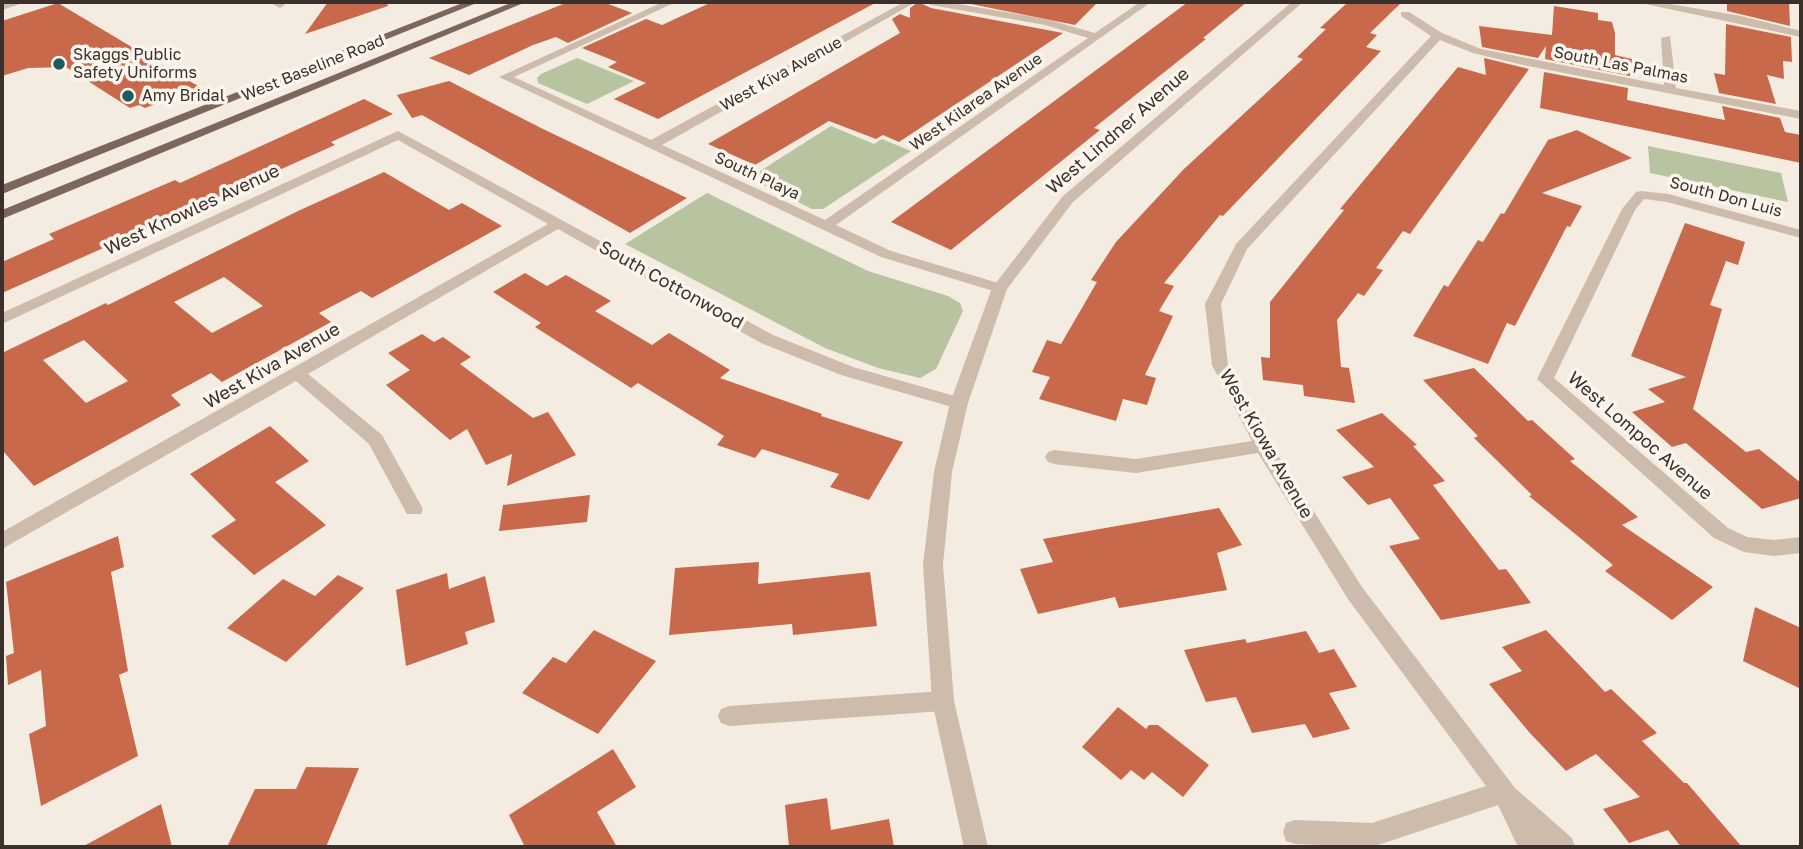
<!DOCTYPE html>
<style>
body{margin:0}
#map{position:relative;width:1803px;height:849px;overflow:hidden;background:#f4ebe1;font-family:"Golos Text",sans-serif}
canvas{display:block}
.frame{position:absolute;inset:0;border:4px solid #3b302b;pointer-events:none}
</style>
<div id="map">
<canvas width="1803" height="849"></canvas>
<div class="frame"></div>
</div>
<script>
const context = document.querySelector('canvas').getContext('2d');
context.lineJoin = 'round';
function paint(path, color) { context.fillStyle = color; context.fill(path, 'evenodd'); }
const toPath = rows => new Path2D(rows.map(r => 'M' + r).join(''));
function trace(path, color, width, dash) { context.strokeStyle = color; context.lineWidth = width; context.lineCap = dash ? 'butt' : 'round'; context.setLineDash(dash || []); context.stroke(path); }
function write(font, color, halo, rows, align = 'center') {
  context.font = font + ' "Golos Text",sans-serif'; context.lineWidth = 7; context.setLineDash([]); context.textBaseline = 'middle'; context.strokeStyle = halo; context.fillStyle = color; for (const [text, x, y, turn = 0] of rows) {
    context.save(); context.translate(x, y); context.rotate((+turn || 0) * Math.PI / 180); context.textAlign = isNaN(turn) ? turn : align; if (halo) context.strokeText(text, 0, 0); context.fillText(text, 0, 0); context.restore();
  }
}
paint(toPath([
 [577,58,634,81,587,104,538,83,537,78,541,74],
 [831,126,874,144,882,139,911,151,823,209,812,209,749,178],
 [1648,146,1781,173,1788,202,1650,173],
 [707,193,868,271,948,296,960,303,963,311,936,369,920,378,878,368,825,348,625,244]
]), '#b8c4a0');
paint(toPath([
 [328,2,387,2,388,6,305,34],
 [568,2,603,2,632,13,568,43,556,37,533,45,469,75,429,58],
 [712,2,877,2,658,119,614,99,646,83,608,67,617,62,582,48,646,19,662,25],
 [918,2,931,8,1063,33,899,142,883,135,876,139,829,121,755,165,708,144,900,33,892,19,900,14,910,18,910,8],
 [961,2,1098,2,1075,25],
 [1188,2,1247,2,1203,38,1206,39,1094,128,1100,130,951,250,891,222],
 [1348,2,1402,2,1370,33,1377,35,1366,47,1381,51,1223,216,1220,215,1164,283,1174,286,1159,311,1173,316,1145,375,1156,378,1147,405,1123,399,1116,421,1039,399,1050,377,1032,372,1047,340,1061,344,1097,282,1091,280,1116,242,1184,169,1303,59,1297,57,1326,29,1320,28],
 [1727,2,1789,2,1790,26,1727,11],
 [58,3,177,74,200,87,145,108,139,105,130,108,66,67,28,68,2,76,2,21],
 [1554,6,1598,13,1598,20,1612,22,1615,33,1615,55,1632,59,1630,76,1545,59,1546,46,1538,58,1482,47,1479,26,1552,35],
 [1726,24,1791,37,1792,62,1783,61,1784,79,1767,75,1776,104,1719,93,1714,73,1725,75],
 [1484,58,1529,69,1410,234,1403,231,1376,268,1383,270,1364,296,1358,293,1337,320,1341,367,1349,368,1355,403,1304,396,1303,385,1263,380,1261,357,1270,358,1270,302,1344,210,1340,209,1458,67,1486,75],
 [1544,72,1628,88,1627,100,1714,118,1725,120,1722,106,1780,118,1785,132,1801,135,1801,163,1540,108],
 [449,81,541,128,687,198,630,233,422,115,412,118,397,95],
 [364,99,393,114,331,142,335,145,277,171,2,293,2,262,54,239,49,234,175,180,180,183],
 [1577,130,1632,158,1542,193,1582,206,1570,227,1567,226,1515,326,1507,323,1488,364,1413,336,1444,285,1448,287,1478,240,1483,242,1501,213,1504,214,1548,140],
 [384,172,449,210,462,203,502,226,372,298,361,291,319,313,331,322,222,382,211,373,171,395,181,405,34,486,2,450,2,353,106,303,108,305,298,211],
 [224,277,263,306,212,333,174,302],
 [84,340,128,381,86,403,43,360],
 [1685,223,1745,242,1738,265,1726,261,1710,305,1722,309,1693,409,1746,452,1759,449,1801,483,1801,498,1762,509,1686,443,1672,447,1632,412,1665,402,1648,389,1686,377,1631,356],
 [525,273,547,286,566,275,611,301,595,311,652,345,669,333,730,370,720,378,822,414,821,416,903,442,869,500,830,487,839,474,762,449,755,458,717,445,724,436,638,383,631,388,535,327,541,323,493,292],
 [422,334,434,342,443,337,471,357,460,364,533,418,548,412,576,455,507,486,512,454,486,465,467,429,450,440,386,385,410,370,388,353],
 [1474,368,1528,421,1532,420,1575,459,1570,461,1638,517,1622,525,1713,587,1672,620,1605,571,1613,565,1529,496,1532,495,1474,438,1478,436,1423,380],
 [1382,413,1417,445,1413,446,1445,481,1433,485,1499,570,1506,569,1531,603,1441,620,1389,546,1420,539,1390,498,1368,505,1342,477,1374,467,1336,430],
 [270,426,309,461,275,482,326,525,254,575,211,536,236,520,190,474],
 [590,495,587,522,499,531,503,505],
 [1219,508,1242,545,1217,553,1227,590,1119,608,1115,597,1038,614,1020,569,1053,562,1043,539],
 [118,536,124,567,111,572,128,671,119,675,138,756,41,806,29,734,46,726,41,670,8,685,6,656,14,653,6,582],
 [759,562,758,584,870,572,877,626,793,635,792,624,669,635,675,568],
 [447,573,449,589,485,576,495,622,465,632,468,644,406,666,396,590],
 [338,575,364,588,286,662,227,628,283,579,315,596],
 [1755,607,1801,628,1801,689,1743,661],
 [594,630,656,661,598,734,522,693,553,657,566,663],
 [1546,630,1605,692,1611,689,1657,733,1642,741,1684,783,1687,783,1742,847,1681,847,1668,830,1629,843,1603,809,1640,797,1596,754,1566,771,1529,732,1489,684,1522,671,1502,647],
 [1306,631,1319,653,1334,649,1357,687,1329,693,1350,729,1313,738,1305,724,1252,733,1236,697,1206,702,1184,650,1245,639,1247,643],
 [1118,707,1146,729,1149,725,1158,725,1209,765,1183,797,1152,772,1144,780,1131,770,1121,780,1082,747],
 [613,749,636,787,597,812,617,847,525,847,509,815],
 [306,767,359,768,326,847,227,847,255,789,296,789],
 [827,798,831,830,889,819,894,847,789,847,785,805],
 [161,804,172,847,82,847]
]), '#c8694b');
paint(toPath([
 [10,2,26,2,2,10,2,4,10,2],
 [269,2,282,2,285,5,280,8,269,2],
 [663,2,676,2,514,77,651,140,904,2,916,2,662,145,825,220,1088,38,1045,25,931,5,926,2,947,2,1046,19,1095,33,1140,2,1151,2,836,225,891,251,1005,285,1008,288,1000,293,881,257,499,77,663,2],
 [1636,2,1658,2,1741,16,1801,31,1801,37,1636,2],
 [1401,12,1409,12,1442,33,1481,49,1664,85,1661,38,1670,36,1676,88,1801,111,1801,119,1523,65,1473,53,1440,40,1247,249,1221,304,1228,365,1270,443,1362,587,1515,788,1572,838,1575,847,1545,847,1542,844,1543,847,1518,847,1498,805,1372,847,1295,844,1286,841,1283,832,1286,823,1295,820,1372,823,1486,786,1348,599,1258,453,1136,473,1054,464,1048,462,1045,457,1048,452,1054,450,1136,459,1252,441,1212,365,1205,304,1236,244,1431,36,1401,16,1401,12],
 [398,131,773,335,853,367,965,399,968,403,959,409,841,375,761,343,558,229,308,374,382,435,423,509,421,514,407,514,369,444,296,381,2,549,2,532,548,224,398,140,2,324,2,313,398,131],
 [1641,191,1668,194,1801,230,1801,238,1667,202,1644,199,1635,210,1554,378,1728,528,1747,537,1774,540,1801,537,1801,553,1774,556,1744,552,1714,538,1537,379,1622,209,1636,192,1641,191],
 [943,691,951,694,954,701,951,708,943,711,729,726,721,723,718,716,721,709,729,706,943,691]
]), '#cdbbac');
paint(toPath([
 [1292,2,1303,2,1073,202,1007,289,968,403,952,472,943,565,954,701,988,847,964,847,932,701,923,565,934,472,950,403,992,288,1063,196,1292,2]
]), '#cdbbac');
paint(toPath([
 [465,2,479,2,2,194,2,185,465,2],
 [513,2,526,2,2,219,2,210,513,2]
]), '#7d675c');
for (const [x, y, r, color] of [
 [59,64,7,"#1f5a5e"],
 [128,96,7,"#1f5a5e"]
]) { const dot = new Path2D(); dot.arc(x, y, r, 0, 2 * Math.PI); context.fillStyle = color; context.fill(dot); trace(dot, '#fbf5ee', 2.5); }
write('16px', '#3b302b', '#fbf5ee', [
 ["Skaggs Public",73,55],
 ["Safety Uniforms",73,73],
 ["Amy Bridal",142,96]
], 'left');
write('16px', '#3b302b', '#fbf5ee', [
 ["South Las Palmas",1621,65,11],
 ["West Baseline Road",313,68,-22],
 ["West Kiva Avenue",781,74,-29],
 ["West Kilarea Avenue",976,102,-35],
 ["South Playa",757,176,25],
 ["South Don Luis",1726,197,15]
]);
write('18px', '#3b302b', '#fbf5ee', [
 ["West Lindner Avenue",1118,131,-41],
 ["West Knowles Avenue",192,210,-25],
 ["South Cottonwood",671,285,29],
 ["West Kiva Avenue",272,366,-30],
 ["West Lompoc Avenue",1640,436,41],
 ["West Kiowa Avenue",1266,444,60]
]);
</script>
